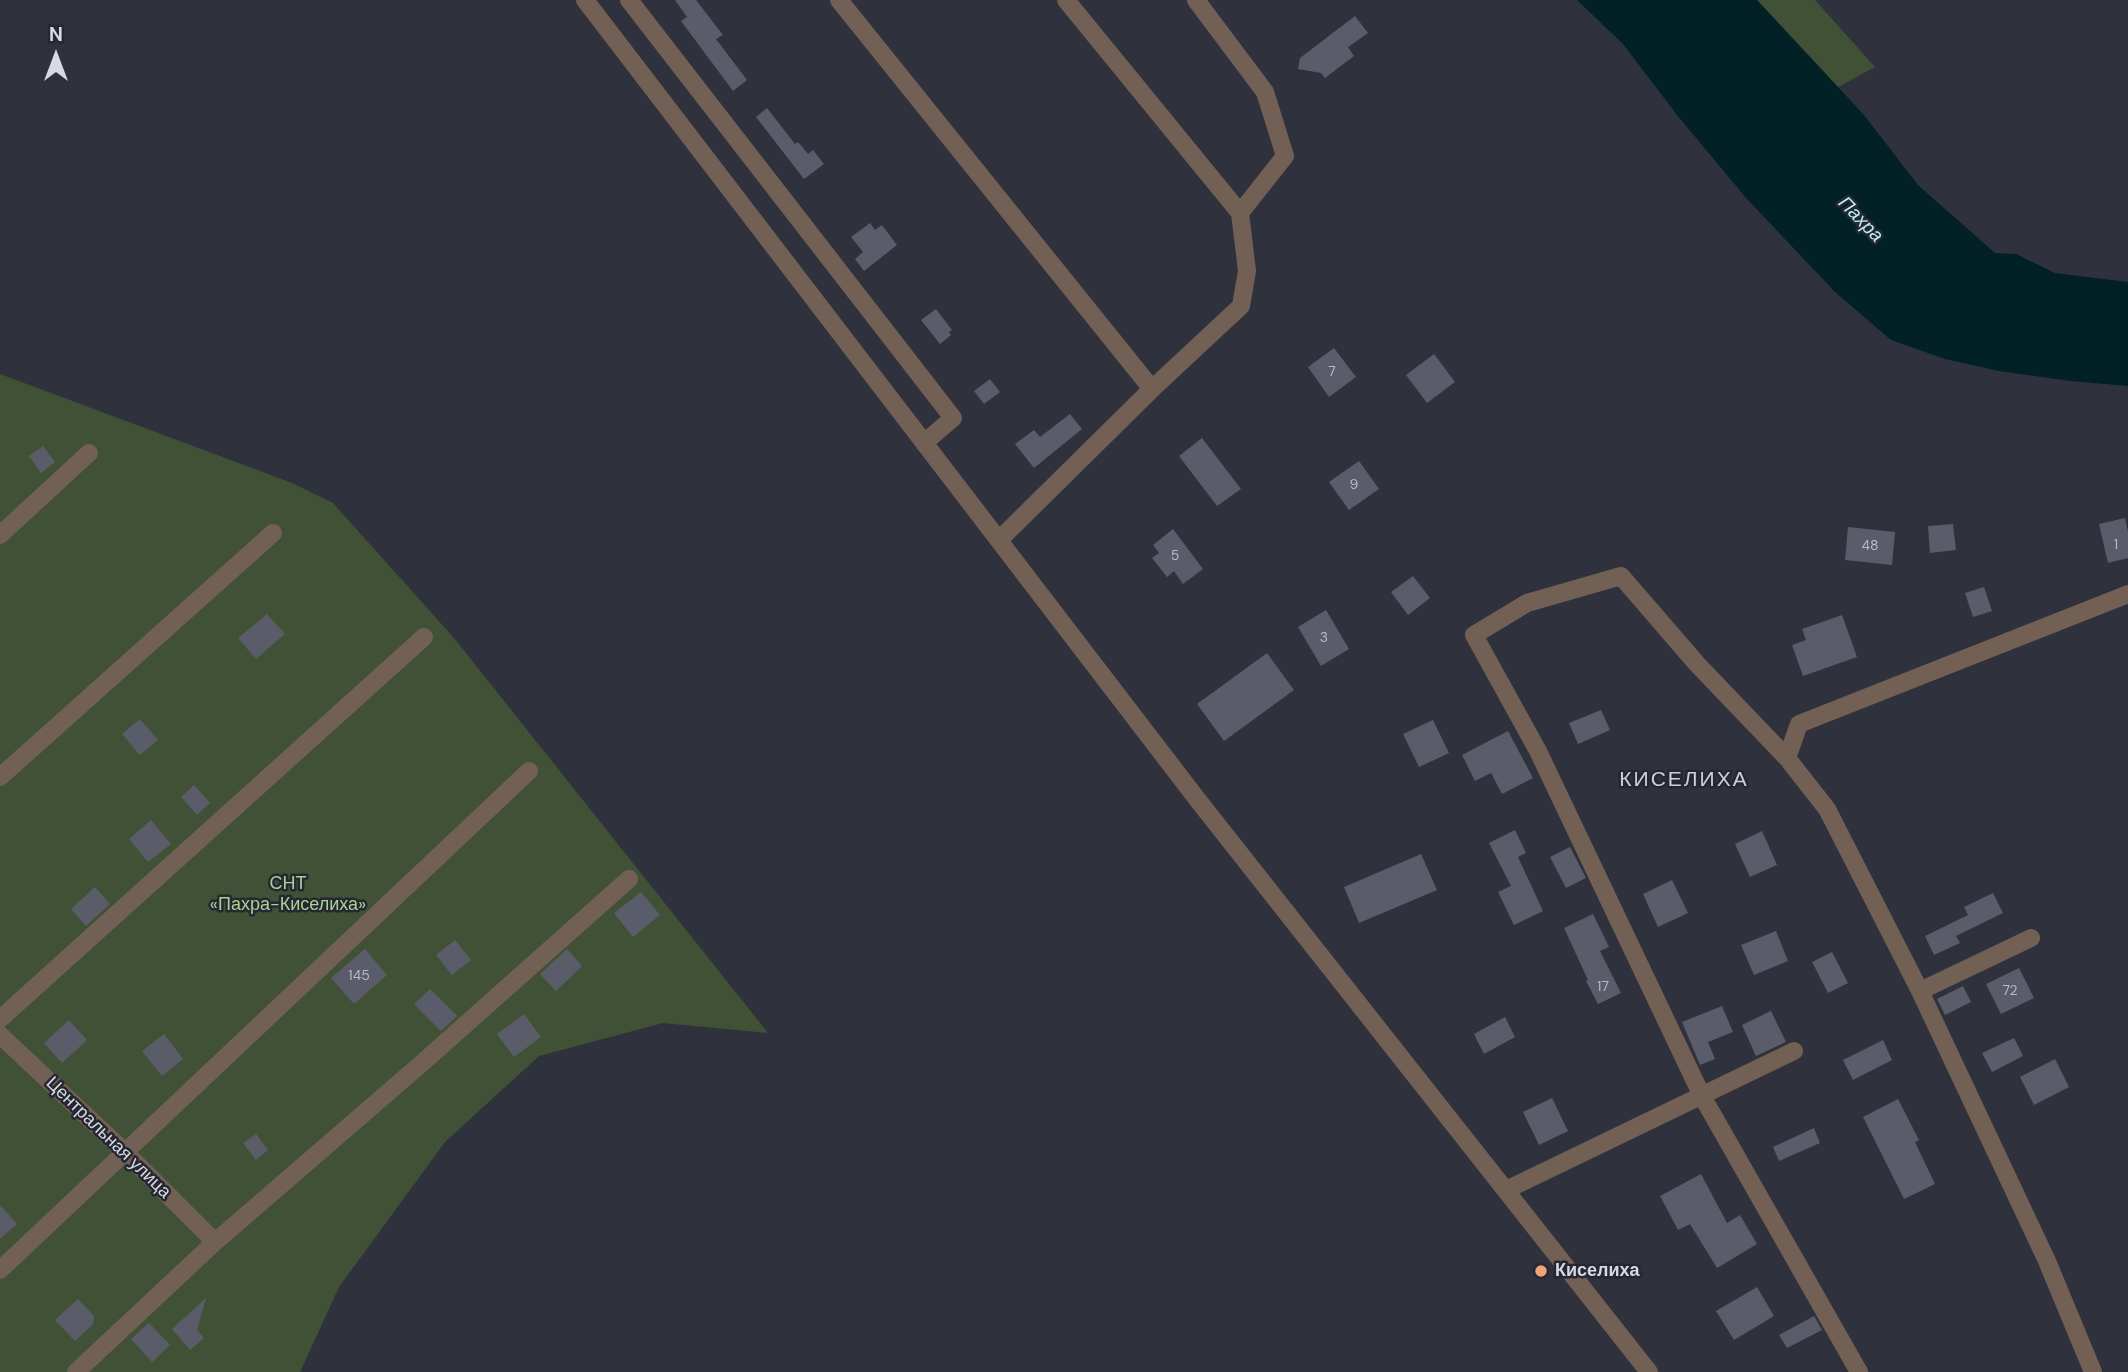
<!DOCTYPE html>
<meta charset="utf-8">
<style>
body{margin:0}
#map{position:relative;width:2128px;height:1372px;overflow:hidden;background:#2f323c;font-family:"DM Sans",sans-serif}
canvas{display:block}
.north{position:absolute;left:21px;top:21px;width:70px;height:70px;-webkit-text-stroke:5px #252832;paint-order:stroke;rotate:0deg;font-size:19px;font-weight:700;line-height:28px;text-align:center;color:#d8dae1}
.north::after{content:'';display:block;margin:auto;width:24px;height:32px;background:#d8dae1;clip-path:polygon(50% 0,100% 100%,50% 72%,0 100%)}
</style>
<div id="map">
<canvas width="2128" height="1372"></canvas>
<div class="north">N</div>
</div>
<script>
const context = document.querySelector('canvas').getContext('2d');
context.lineJoin = 'round';
function paint(path, color) { context.fillStyle = color; context.fill(path, 'evenodd'); }
const toPath = rows => new Path2D(rows.map(r => 'M' + r).join(''));
function trace(path, color, width, dash) { context.strokeStyle = color; context.lineWidth = width; context.lineCap = dash ? 'butt' : 'round'; context.setLineDash(dash || []); context.stroke(path); }
function write(font, color, halo, rows, align = 'center') {
  context.font = font + ' "DM Sans",sans-serif'; context.lineWidth = 5; context.setLineDash([]); context.textBaseline = 'middle'; context.strokeStyle = halo; context.fillStyle = color; for (const [text, x, y, turn = 0] of rows) {
    context.save(); context.translate(x, y); context.rotate((+turn || 0) * Math.PI / 180); context.textAlign = isNaN(turn) ? turn : align; if (halo) context.strokeText(text, 0, 0); context.fillText(text, 0, 0); context.restore();
  }
}
paint(toPath([
 [1757,0,1815,0,1875,67,1838,87],
 [0,374,292,483,333,503,454,638,768,1033,663,1023,539,1056,445,1142,339,1287,300,1372,0,1372]
]), '#415136');
paint(toPath([
 [1577,0,1757,0,1864,115,1918,185,1995,253,2016,254,2055,273,2128,282,2128,386,2070,381,1999,371,1945,359,1891,340,1835,292,1747,199,1677,115,1623,44]
]), '#012126');
paint(toPath([
 [675,0,696,0,723,35,716,39,747,80,733,91,681,21,687,17],
 [1355,16,1368,33,1348,47,1354,56,1325,78,1321,73,1298,69,1300,58],
 [767,108,795,144,798,142,808,154,813,150,824,164,804,179,756,117],
 [870,223,875,230,882,225,897,245,864,271,855,259,863,252,851,237],
 [936,309,952,330,949,332,951,335,940,344,921,320],
 [1334,348,1356,377,1329,397,1308,367],
 [1434,354,1455,382,1427,403,1406,375],
 [990,379,1000,392,984,404,974,391],
 [1070,414,1082,429,1034,468,1015,444,1034,430,1040,437],
 [1202,438,1241,489,1217,506,1179,456],
 [43,446,55,462,41,473,29,456],
 [1359,461,1379,489,1349,510,1329,482],
 [2125,518,2128,532,2128,558,2108,563,2099,524],
 [1953,524,1956,550,1930,553,1928,526],
 [1848,527,1895,532,1892,565,1845,560],
 [1173,529,1203,569,1183,584,1174,571,1167,577,1152,558,1159,553,1153,545],
 [1413,576,1430,598,1408,615,1391,592],
 [1984,587,1992,611,1973,617,1965,593],
 [1326,610,1349,649,1321,666,1298,627],
 [267,614,285,634,256,659,238,638],
 [1842,615,1857,657,1803,676,1792,645,1806,640,1802,629],
 [1267,653,1294,690,1224,741,1197,704],
 [1601,710,1610,730,1578,744,1569,723],
 [140,719,158,740,140,755,122,734],
 [1433,720,1449,753,1419,767,1403,734],
 [1508,731,1533,778,1502,794,1491,773,1475,781,1462,755],
 [194,785,210,803,197,815,181,797],
 [151,820,171,844,148,862,129,839],
 [1515,830,1526,853,1518,857,1543,911,1514,925,1498,892,1511,886,1489,843],
 [1762,831,1777,865,1750,877,1735,844],
 [1570,847,1586,878,1566,888,1550,857],
 [1421,854,1437,890,1359,923,1344,887],
 [1672,880,1688,913,1658,927,1643,894],
 [95,887,110,904,86,926,71,909],
 [641,892,660,915,633,937,614,913],
 [1993,893,2003,913,1956,936,1960,943,1934,955,1925,936,1968,915,1964,907],
 [1593,914,1609,947,1600,951,1621,993,1598,1004,1586,981,1588,980,1564,928],
 [1776,931,1788,961,1754,975,1741,945],
 [455,940,471,960,452,975,436,955],
 [365,949,387,975,354,1004,331,978],
 [567,949,582,966,556,991,540,974],
 [1832,952,1848,983,1828,993,1812,962],
 [2019,968,2034,998,2001,1014,1986,984],
 [1963,986,1971,1002,1945,1015,1937,999],
 [430,989,457,1016,441,1031,414,1004],
 [1722,1006,1733,1032,1708,1042,1715,1059,1700,1065,1682,1022],
 [1771,1011,1786,1042,1756,1056,1742,1025],
 [524,1014,541,1037,514,1057,497,1034],
 [1505,1017,1515,1037,1484,1054,1474,1034],
 [69,1020,87,1040,62,1063,44,1043],
 [164,1034,183,1059,162,1076,142,1051],
 [2014,1038,2023,1056,1992,1072,1982,1053],
 [1883,1040,1892,1060,1853,1080,1843,1060],
 [2055,1059,2069,1087,2034,1105,2020,1077],
 [1552,1098,1568,1131,1539,1145,1523,1112],
 [1898,1099,1919,1140,1915,1142,1935,1184,1904,1199,1863,1117],
 [1814,1128,1820,1143,1779,1161,1773,1147],
 [256,1134,268,1150,256,1160,243,1143],
 [1701,1174,1727,1223,1740,1215,1757,1244,1717,1268,1690,1224,1678,1230,1660,1196],
 [0,1205,17,1224,0,1239],
 [1757,1287,1774,1316,1734,1340,1716,1311],
 [206,1298,197,1330,204,1338,190,1350,172,1329],
 [78,1299,94,1316,93,1324,75,1341,55,1320],
 [1814,1316,1822,1330,1787,1348,1779,1335],
 [149,1323,170,1345,152,1362,131,1339]
]), '#5a5d69');
trace(toPath([
 [585,0,1197,799,1649,1372],
 [629,0,953,418,924,443],
 [839,0,1152,389,999,540],
 [1066,0,1240,213,1247,271,1241,306,1152,389],
 [1196,0,1265,92,1285,156,1240,213],
 [0,535,89,453],
 [1787,758,1799,724,2128,594],
 [0,777,273,533],
 [1920,991,2031,938],
 [0,1019,424,637],
 [0,1035,126,1153,215,1242],
 [1506,1190,1794,1051],
 [0,1270,529,771],
 [76,1372,215,1242,421,1064,629,879],
 [1859,1372,1702,1096,1538,751,1474,635,1527,603,1621,576,1697,664,1787,758,1827,809,1920,991,2047,1261,2093,1372]
]), '#726055', 18);
for (const [x, y, r, color] of [
 [1541,1271,7,"#f0a279"]
]) { const dot = new Path2D(); dot.arc(x, y, r, 0, 2 * Math.PI); context.fillStyle = color; context.fill(dot); trace(dot, '#252832', 2.5); }
write('14px', '#b8bbc3', null, [
 ["7",1332,372],
 ["9",1354,485],
 ["1",2116,545],
 ["48",1870,546],
 ["5",1175,556],
 ["3",1324,638],
 ["145",359,976],
 ["17",1603,987],
 ["72",2010,991]
]);
write('18px', '#abd192', '#252832', [
 ["СНТ",288,884],
 ["«Пахра-Киселиха»",288,905]
]);
write('18px', '#d8dae1', '#252832', [
 ["Центральная улица",108,1138,44]
]);
write('bold 18px', '#d8dae1', '#252832', [
 ["Киселиха",1555,1271]
], 'left');
write('italic 19px', '#b9eff9', '#252832', [
 ["Пахра",1860,220,46]
]);
context.letterSpacing = '2px';
write('21px', '#cbd0dd', '#252832', [
 ["КИСЕЛИХА",1684,780]
]);
context.letterSpacing = '0px';
</script>
